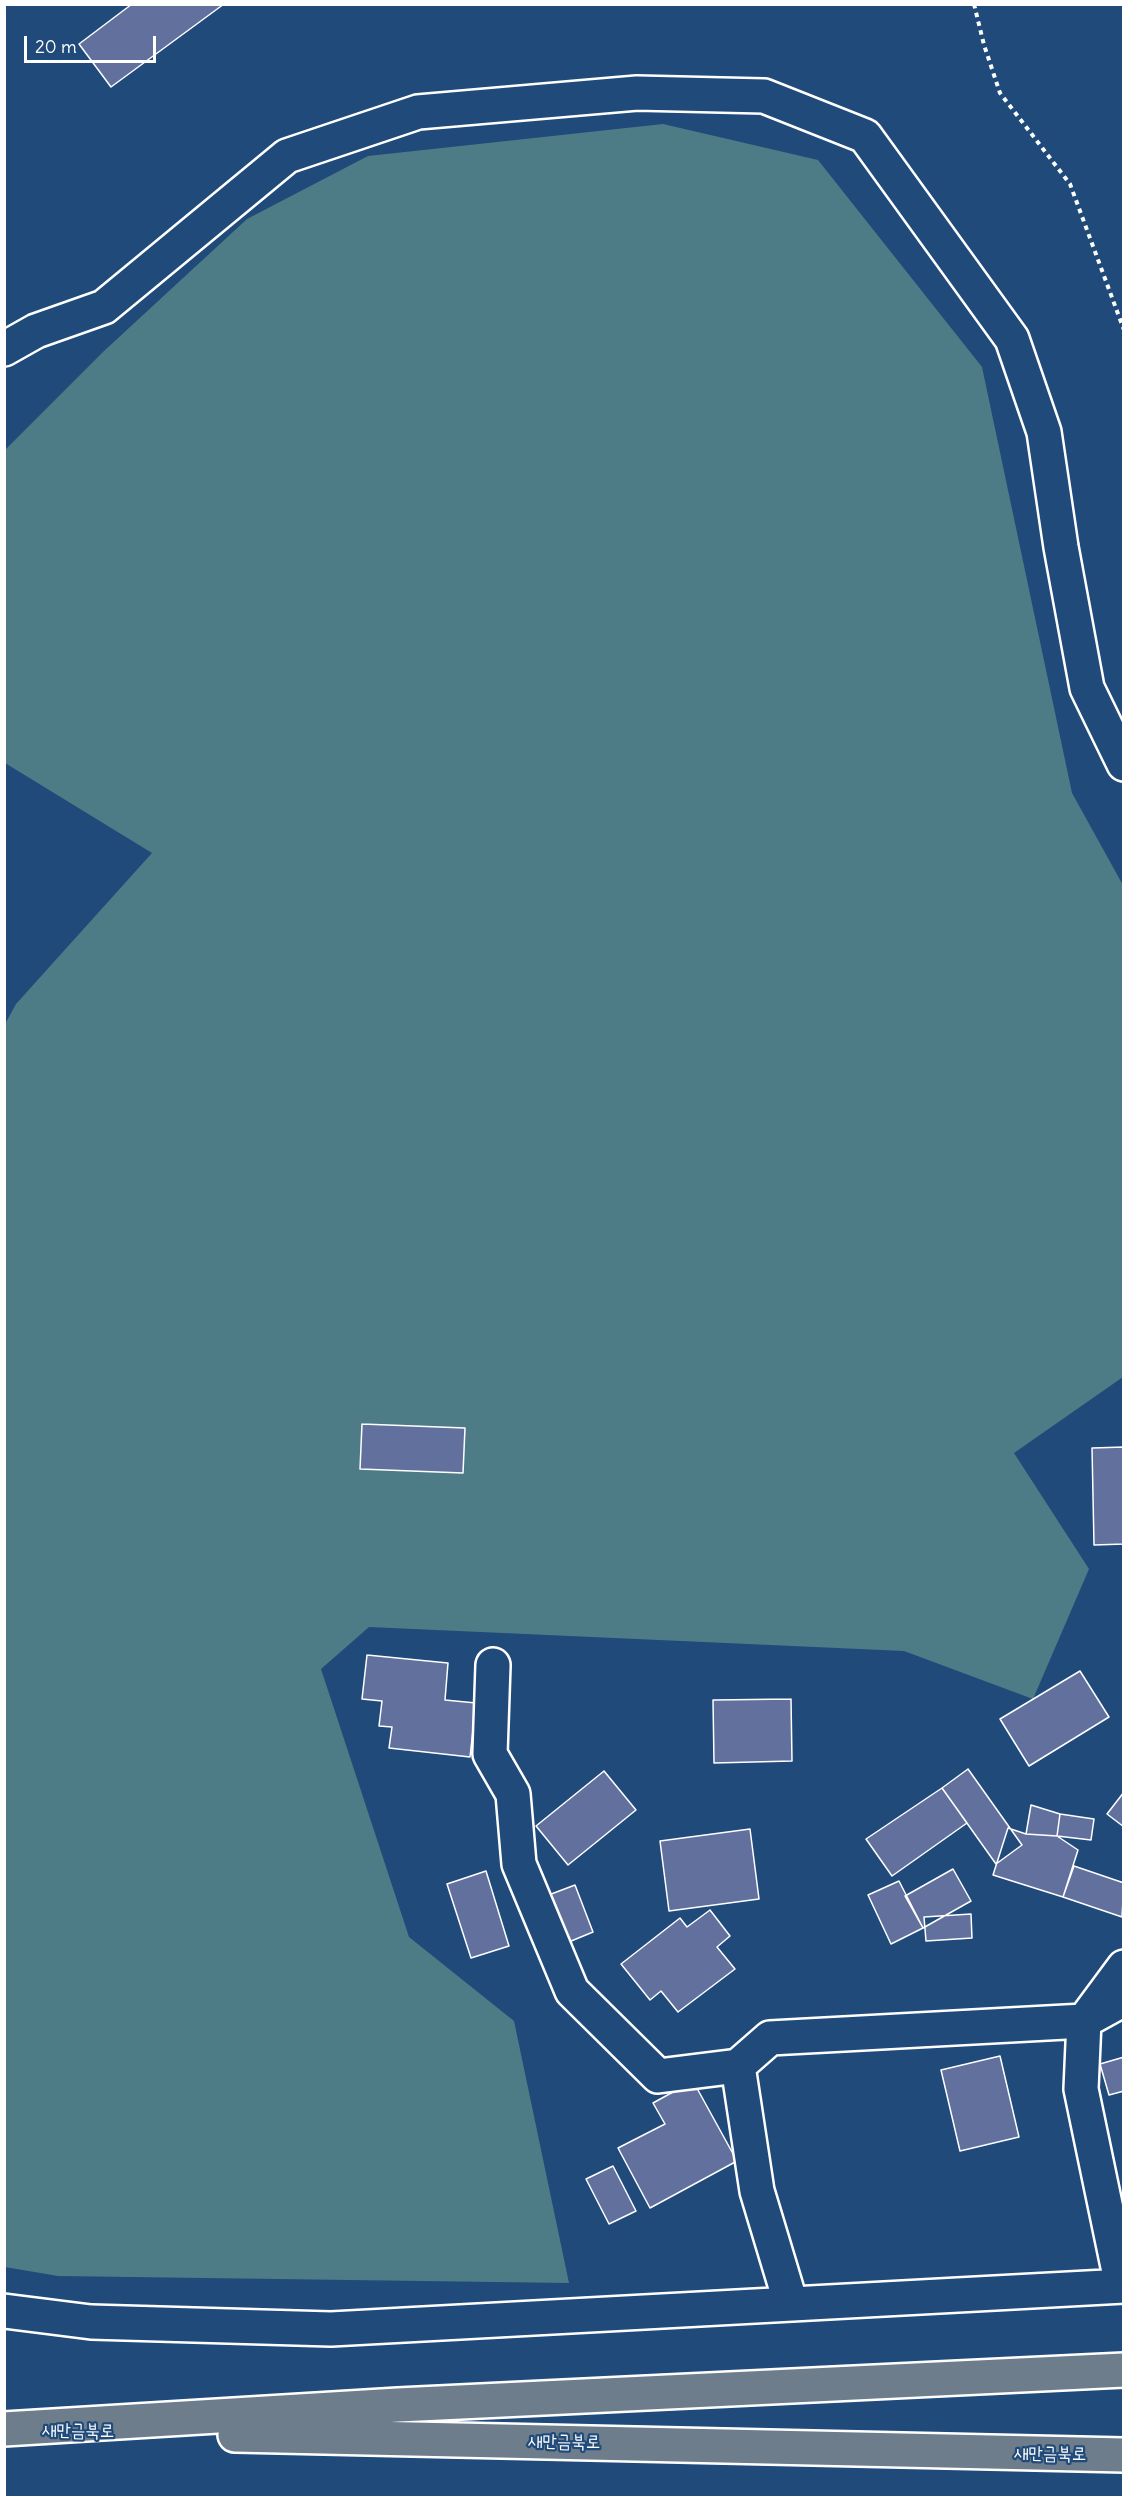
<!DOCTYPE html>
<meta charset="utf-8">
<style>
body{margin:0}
#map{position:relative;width:1128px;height:2502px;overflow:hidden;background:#1f4a7a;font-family:Delius,sans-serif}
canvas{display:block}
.frame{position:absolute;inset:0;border:6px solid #fff;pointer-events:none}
.scale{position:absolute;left:24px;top:36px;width:132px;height:27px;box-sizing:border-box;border:3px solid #fff;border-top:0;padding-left:8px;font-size:18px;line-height:21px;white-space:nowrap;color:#fff;-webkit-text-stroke:4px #1f4a7a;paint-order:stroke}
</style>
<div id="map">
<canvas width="1128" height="2502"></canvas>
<div class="frame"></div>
<div class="scale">20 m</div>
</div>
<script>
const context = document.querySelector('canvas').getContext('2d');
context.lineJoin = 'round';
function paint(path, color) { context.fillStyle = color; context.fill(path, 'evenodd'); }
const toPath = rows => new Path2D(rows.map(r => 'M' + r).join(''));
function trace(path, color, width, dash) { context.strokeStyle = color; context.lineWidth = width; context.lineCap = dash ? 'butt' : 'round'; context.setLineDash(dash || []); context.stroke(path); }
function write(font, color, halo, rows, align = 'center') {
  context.font = font + ' Delius,"Poor Story",sans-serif'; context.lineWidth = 4.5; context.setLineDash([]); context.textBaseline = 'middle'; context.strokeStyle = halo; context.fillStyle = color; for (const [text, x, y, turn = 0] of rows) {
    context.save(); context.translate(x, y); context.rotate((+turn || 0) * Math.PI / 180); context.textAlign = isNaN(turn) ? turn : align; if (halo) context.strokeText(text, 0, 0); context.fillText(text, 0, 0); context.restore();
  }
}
paint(toPath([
 [663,124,818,160,982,367,1072,793,1124,887,1123,1377,1014,1453,1089,1569,1033,1699,904,1651,369,1627,321,1669,409,1937,514,2021,569,2283,58,2276,5,2267,5,1024,16,1004,152,853,5,763,4,451,104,351,247,219,368,156]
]), '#4e7c86');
const building = toPath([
 [132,4,224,4,111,87,79,44,132,4],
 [362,1424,465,1428,463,1473,360,1469,362,1424],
 [1124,1447,1124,1544,1094,1545,1092,1448,1124,1447],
 [367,1655,448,1663,445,1700,476,1703,470,1757,389,1748,392,1727,379,1726,382,1701,362,1699,367,1655],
 [1080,1671,1109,1717,1029,1766,1000,1719,1080,1671],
 [791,1699,792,1761,714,1763,713,1700,791,1699],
 [968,1769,1022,1845,996,1864,942,1788,968,1769],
 [604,1771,636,1810,568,1865,536,1826,604,1771],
 [942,1788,967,1823,892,1876,866,1839,942,1788],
 [1124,1792,1124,1827,1107,1814,1124,1792],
 [1031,1805,1060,1814,1057,1836,1026,1834,1031,1805],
 [1060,1814,1094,1819,1091,1840,1057,1836,1060,1814],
 [1008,1828,1026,1834,1057,1836,1078,1850,1063,1897,993,1875,1008,1828],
 [750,1829,759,1899,669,1911,660,1841,750,1829],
 [1074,1866,1124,1883,1122,1917,1063,1897,1074,1866],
 [953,1869,971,1901,923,1928,905,1896,953,1869],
 [486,1871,509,1946,471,1958,447,1884,486,1871],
 [899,1881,923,1928,891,1944,868,1895,899,1881],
 [575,1885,593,1932,564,1944,546,1896,575,1885],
 [710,1910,730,1936,717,1947,735,1969,678,2012,661,1991,650,2000,621,1964,680,1918,687,1927,710,1910],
 [971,1914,972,1938,926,1941,924,1917,971,1914],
 [1000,2056,1019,2137,960,2151,941,2070,1000,2056],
 [1124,2057,1124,2091,1109,2095,1100,2064,1124,2057],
 [693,2081,737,2161,650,2208,618,2148,665,2124,653,2103,693,2081],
 [613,2166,636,2211,609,2224,586,2179,613,2166]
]);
paint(building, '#62709e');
trace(building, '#fff', 1.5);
const minor = toPath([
 [4,349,36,331,104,307,287,156,418,112,637,93,764,96,865,136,1012,339,1044,432,1061,547,1087,688,1124,764],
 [493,1665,490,1754,513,1794,519,1864,572,1991,658,2076,738,2066],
 [1122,2286,1081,2089,1084,2021,1124,1967],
 [791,2304,757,2191,738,2066,770,2038,1084,2021,1124,1999],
 [4,2311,91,2322,331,2329,1124,2286]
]);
const highway = toPath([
 [4,2429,398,2405,1124,2370],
 [235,2435,1124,2455]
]);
trace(minor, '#fff', 38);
trace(highway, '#fff', 38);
trace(toPath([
 [974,4,984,45,1000,93,1070,184,1124,330]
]), '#fff', 4, [4.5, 4.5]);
trace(minor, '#1f4a7a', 33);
trace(highway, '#6d7d8c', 33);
write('18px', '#fff', '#1f4a7a', [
 ["새만금북로",78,2431,1],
 ["새만금북로",564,2442,1],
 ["새만금북로",1050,2454,1]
]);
</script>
